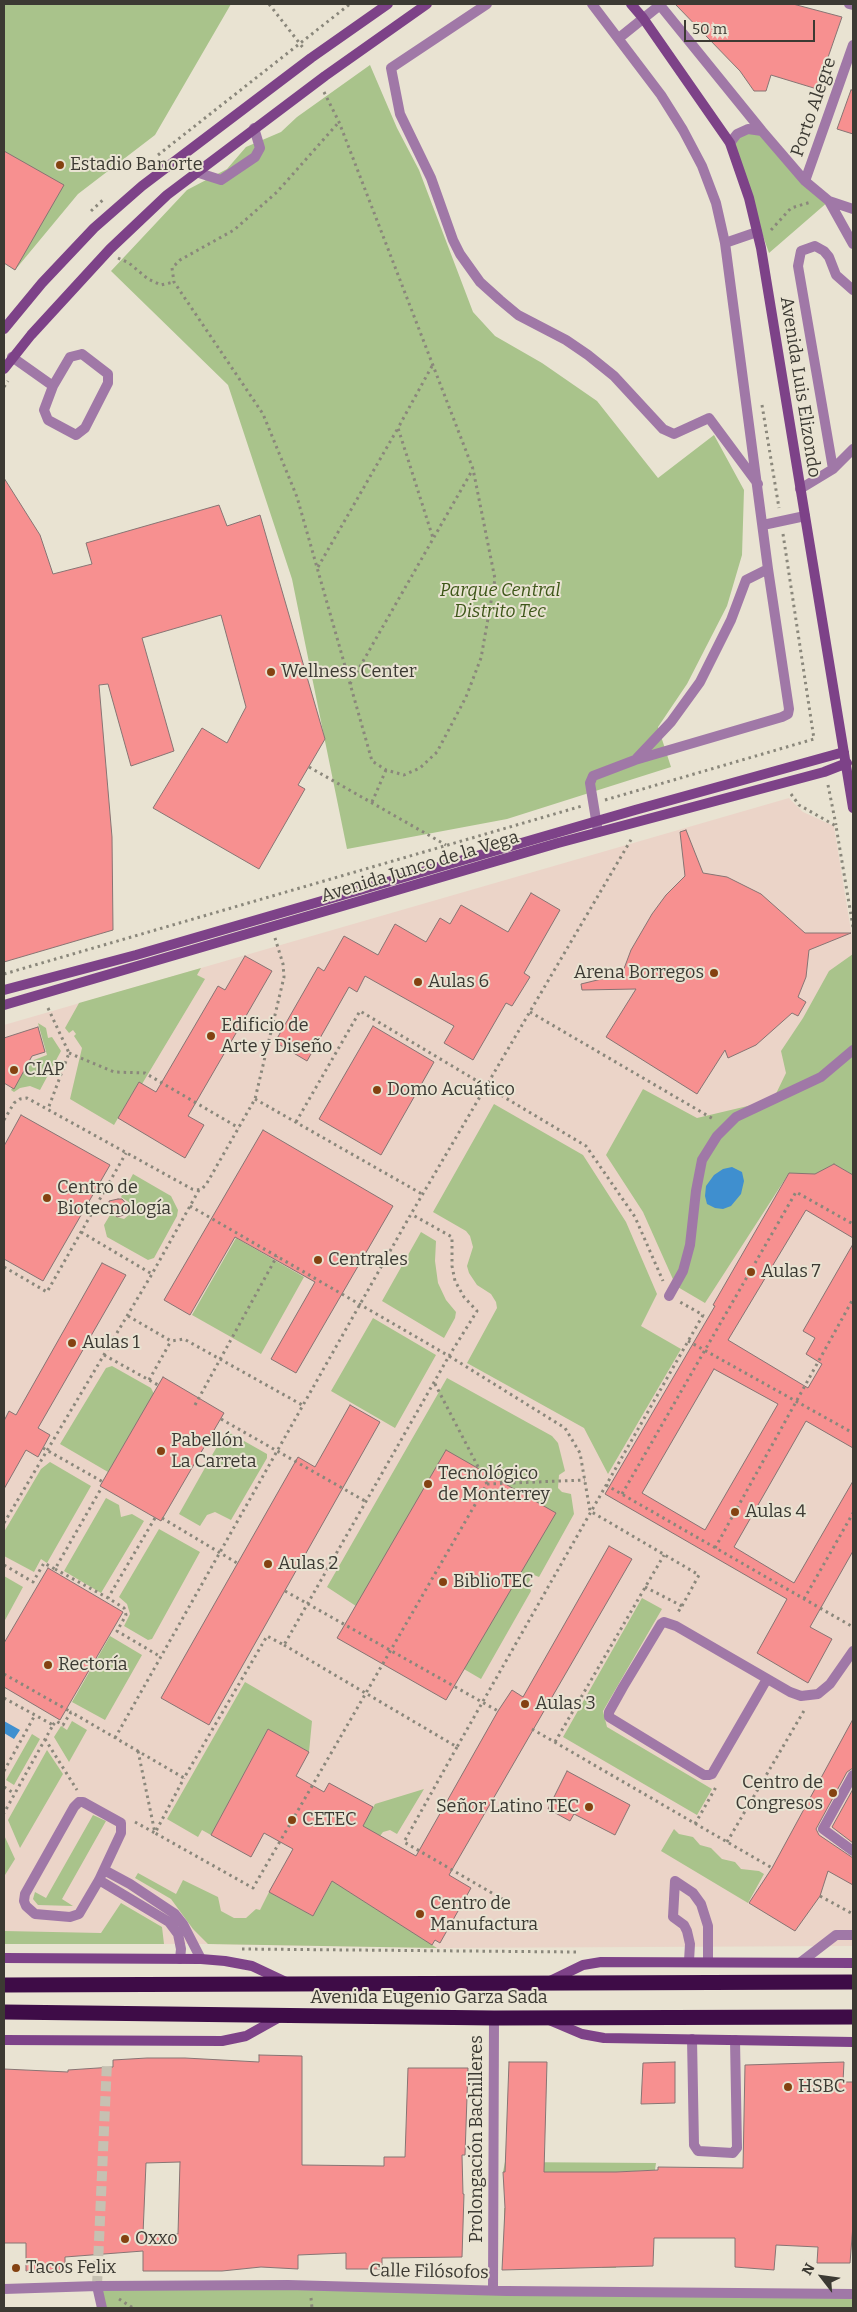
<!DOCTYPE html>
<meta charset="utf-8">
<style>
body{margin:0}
#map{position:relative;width:857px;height:2312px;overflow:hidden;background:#e9e3d2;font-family:Bitter,serif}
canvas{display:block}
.frame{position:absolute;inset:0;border:5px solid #3c3a33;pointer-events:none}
.north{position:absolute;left:797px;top:2252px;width:50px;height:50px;-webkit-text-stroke:4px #e9e3d2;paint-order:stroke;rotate:300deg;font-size:14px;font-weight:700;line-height:20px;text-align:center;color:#3c3a33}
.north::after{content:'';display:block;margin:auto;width:18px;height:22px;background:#3c3a33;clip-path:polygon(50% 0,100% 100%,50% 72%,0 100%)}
.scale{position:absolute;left:684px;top:20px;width:131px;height:22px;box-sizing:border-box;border:2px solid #3c3a33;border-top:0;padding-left:6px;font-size:15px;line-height:18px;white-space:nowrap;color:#3c3a33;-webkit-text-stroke:4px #e9e3d2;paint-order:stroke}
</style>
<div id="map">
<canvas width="857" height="2312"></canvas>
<div class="frame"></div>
<div class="north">N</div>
<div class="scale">50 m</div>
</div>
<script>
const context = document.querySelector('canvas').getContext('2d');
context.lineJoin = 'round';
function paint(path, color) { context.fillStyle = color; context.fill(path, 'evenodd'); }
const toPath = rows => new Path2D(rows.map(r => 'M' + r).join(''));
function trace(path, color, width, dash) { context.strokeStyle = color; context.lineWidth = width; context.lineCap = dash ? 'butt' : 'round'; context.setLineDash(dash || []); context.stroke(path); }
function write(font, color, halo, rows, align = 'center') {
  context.font = font + ' Bitter,serif'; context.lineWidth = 4; context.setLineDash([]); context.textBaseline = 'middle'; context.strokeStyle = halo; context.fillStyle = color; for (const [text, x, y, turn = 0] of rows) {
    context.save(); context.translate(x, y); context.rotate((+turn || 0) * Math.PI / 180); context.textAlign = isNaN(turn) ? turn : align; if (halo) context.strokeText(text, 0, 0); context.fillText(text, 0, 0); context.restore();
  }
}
paint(toPath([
 [789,798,803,812,834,826,853,943,853,1946,437,1948,208,1944,4,1944,4,1025]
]), '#ebd4c8');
paint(toPath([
 [4,4,231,4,155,135,78,194,15,270,4,263],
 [370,65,397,128,419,170,473,312,495,336,542,363,597,401,658,478,714,435,744,490,742,555,727,606,687,684,658,727,671,767,507,819,347,849,292,579,228,385,111,271,187,190,227,169,246,147,281,132,297,117],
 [748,129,762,131,829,201,769,253,730,143],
 [853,954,853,1175,834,1164,815,1175,789,1173,705,1303,676,1286,643,1212,606,1155,643,1089,697,1118,773,1100,786,1073,781,1051,803,1018,829,971],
 [201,968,197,975,205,979,142,1084,139,1082,114,1125,70,1099,82,1048,74,1036,76,1034,73,1030,69,1033,65,1028,79,1003],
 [38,1023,46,1028,48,1038,52,1037,61,1051,40,1090,30,1086,20,1088,14,1092,11,1090,26,1063,47,1055],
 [494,1104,583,1155,626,1222,657,1294,641,1326,681,1349,608,1474,584,1428,467,1363,497,1308,496,1302,491,1294,477,1285,469,1273,467,1266,473,1247,470,1236,466,1231,433,1212],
 [133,1174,171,1196,178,1210,177,1216,154,1258,148,1260,107,1237,104,1225,110,1215,124,1219,130,1214,130,1203,121,1197],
 [421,1232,436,1241,435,1261,438,1283,446,1300,456,1312,455,1318,444,1338,382,1301],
 [236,1238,304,1277,261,1354,192,1315],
 [373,1318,436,1355,395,1428,331,1391],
 [112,1366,151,1388,154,1394,108,1472,60,1444,106,1368],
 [447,1378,552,1436,558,1443,565,1471,559,1475,558,1488,562,1492,571,1494,574,1514,539,1577,534,1575,528,1583,531,1591,481,1679,356,1606,327,1587],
 [230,1433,267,1454,267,1458,231,1520,215,1512,207,1515,200,1526,179,1514,224,1434],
 [50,1462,91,1486,47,1563,41,1559,34,1572,4,1556,4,1532,41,1469],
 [106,1498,119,1505,121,1517,132,1514,144,1521,101,1593,64,1571],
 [159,1529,200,1552,152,1639,148,1640,124,1626,130,1614,127,1604,119,1597],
 [4,1576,23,1587,4,1622],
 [642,1598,662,1609,603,1711,607,1727,712,1789,697,1815,563,1737],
 [110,1636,142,1655,105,1720,72,1702],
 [245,1682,312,1721,309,1752,268,1729,211,1835,202,1830,198,1837,167,1819],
 [72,1721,87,1730,69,1762,54,1737,61,1726,67,1730],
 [32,1734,40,1739,14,1785,6,1780],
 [47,1750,63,1774,20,1848,8,1820],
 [424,1789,397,1834,390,1830,383,1832,380,1836,374,1833,343,1888,437,1948,208,1944,193,1929,171,1899,135,1878,138,1873,176,1894,183,1880,218,1897,221,1911,234,1918,246,1918,256,1909,260,1910,269,1892,313,1916,375,1804],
 [93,1815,106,1821,62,1899,73,1906,38,1905,33,1899,35,1892,46,1898],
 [674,1829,679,1834,693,1837,700,1845,711,1848,722,1859,735,1862,741,1869,759,1871,764,1874,748,1903,661,1851],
 [4,1835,15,1859,5,1875,4,1884],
 [121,1903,162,1927,164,1944,4,1944,4,1931,101,1933],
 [505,2162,656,2163,655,2170,616,2172,616,2268,602,2268,603,2232,504,2230,504,2208,603,2208,603,2172,503,2172],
 [97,2286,853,2295,853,2308,102,2308]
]), '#a9c38b');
paint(toPath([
 [732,1167,742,1172,744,1181,741,1194,731,1206,723,1209,715,1208,707,1204,705,1196,706,1186,714,1175,723,1169],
 [4,1721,20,1730,14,1739,4,1733]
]), '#3f8fcf');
const building = toPath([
 [675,4,793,4,842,17,817,89,771,75,766,91,754,91,740,71,675,4],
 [851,90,853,90,853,134,837,129,851,90],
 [4,151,64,185,15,270,4,263,4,151],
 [4,478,40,535,53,574,92,564,86,543,219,505,227,526,260,515,325,739,298,785,305,789,259,869,153,808,202,728,227,743,246,707,221,615,142,638,174,751,131,766,108,684,99,685,112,837,113,930,4,962,4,478],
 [686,830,703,873,727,877,761,894,805,933,851,933,809,950,806,977,798,997,806,1002,798,1016,792,1013,756,1045,728,1058,725,1050,697,1094,606,1037,636,989,582,990,581,984,622,974,631,950,652,914,666,895,685,876,680,832,686,830],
 [531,893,560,910,524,973,530,977,512,1006,506,1003,473,1060,444,1043,454,1026,365,976,357,992,349,987,307,1061,275,1042,318,967,324,971,344,936,378,955,395,924,426,942,440,918,450,924,461,905,508,932,531,893],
 [245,956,272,971,188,1116,204,1125,185,1158,118,1118,139,1082,156,1092,218,986,225,990,245,956],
 [373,1026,434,1062,381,1155,319,1119,373,1026],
 [38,1027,45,1052,32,1056,14,1089,4,1083,4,1038,38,1027],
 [21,1115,110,1165,43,1281,4,1259,4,1146,21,1115],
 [263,1130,393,1206,296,1373,271,1359,315,1282,235,1237,190,1315,164,1300,263,1130],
 [834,1164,853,1175,853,1238,806,1210,728,1340,808,1388,822,1364,806,1354,815,1338,803,1331,853,1244,853,1448,806,1421,734,1547,794,1583,853,1481,853,1551,810,1627,832,1639,808,1683,757,1653,787,1599,605,1494,715,1306,713,1305,789,1173,815,1174,834,1164],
 [714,1369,778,1404,705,1530,642,1493,714,1369],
 [118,1199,122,1199,128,1206,124,1215,117,1217,110,1211,109,1201,118,1199],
 [102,1263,126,1275,38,1428,50,1435,38,1457,26,1450,4,1489,4,1421,9,1411,16,1415,102,1263],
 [163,1377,224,1413,161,1521,100,1486,163,1377],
 [350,1405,380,1422,209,1725,161,1698,298,1457,315,1467,350,1405],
 [446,1450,556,1513,446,1700,337,1638,446,1450],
 [609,1546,632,1559,449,1875,471,1888,440,1943,435,1940,432,1945,332,1881,313,1916,269,1892,293,1849,264,1833,251,1857,211,1835,268,1729,309,1752,296,1776,324,1792,329,1783,373,1807,363,1826,416,1856,498,1711,512,1690,523,1697,609,1546],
 [48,1568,123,1612,60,1720,4,1687,4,1643,48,1568],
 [853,1719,853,1768,847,1772,816,1829,819,1835,853,1858,853,1885,828,1871,820,1896,795,1931,749,1903,772,1868,853,1719],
 [567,1771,630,1805,615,1835,574,1814,570,1821,548,1809,567,1771],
 [853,1789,853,1843,832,1827,853,1789],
 [259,2055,302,2056,302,2165,384,2166,384,2157,405,2157,408,2068,468,2068,465,2155,462,2155,463,2194,464,2194,462,2257,382,2258,382,2269,346,2269,346,2253,298,2255,298,2269,261,2267,222,2271,143,2271,143,2251,65,2257,65,2272,26,2271,26,2243,4,2243,4,2069,68,2072,68,2070,113,2067,113,2060,147,2058,185,2058,259,2062,259,2055],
 [180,2162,178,2234,143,2234,146,2163,180,2162],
 [509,2062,547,2062,544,2172,616,2172,658,2170,658,2167,743,2168,745,2065,844,2062,843,2082,853,2082,853,2225,850,2263,817,2263,818,2247,776,2245,774,2270,735,2267,735,2238,654,2238,653,2266,502,2270,505,2208,503,2172,505,2172,509,2062],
 [675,2062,675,2103,641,2104,643,2063,675,2062]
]);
paint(building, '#f79090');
trace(building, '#877473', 1);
trace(toPath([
 [97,2286,107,2062]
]), '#c6c1b2', 10, [10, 5]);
trace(toPath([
 [269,4,304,49],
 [324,92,339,122,473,469,495,579,481,658,466,697,437,752,420,768,404,775,386,770,372,761,297,497,263,414,174,282,172,268,180,260,234,230,277,192,339,122],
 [158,155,350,4],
 [91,211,105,198],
 [771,230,791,208,811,202],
 [118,258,129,263,148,279,161,285,174,282],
 [432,366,398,428,433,538],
 [4,387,8,381],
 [762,405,779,508],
 [318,567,398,428],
 [350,684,473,469],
 [309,767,446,845],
 [828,785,836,825],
 [791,794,799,805,836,826,853,927],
 [605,800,814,739,783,534],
 [372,802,386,770],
 [4,974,582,806],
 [48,1008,69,1053,48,1109],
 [530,1012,715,1120],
 [69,1053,114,1072,145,1073,239,1128],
 [255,1099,422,1194],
 [4,1120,14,1103,20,1099,27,1098,192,1189,197,1190,202,1189,207,1183,255,1099,284,977,283,964,275,938],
 [296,1122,360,1011,586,1146,635,1217,663,1281],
 [190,1206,449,1356,477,1311,464,1297,455,1281,452,1266,452,1237,411,1214],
 [81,1232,152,1274],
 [4,1267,47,1292,126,1153],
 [128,1316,171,1341,184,1339,304,1406],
 [688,1341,853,1433],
 [104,1355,158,1385],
 [149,1380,171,1341],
 [195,1405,277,1256],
 [221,1419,365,1501],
 [43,1448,103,1482],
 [487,1484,585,1480],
 [606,1485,853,1627],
 [622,1494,796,1192,853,1224],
 [155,1518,108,1598,124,1608,126,1615,117,1631,161,1657],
 [162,1518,237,1563],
 [4,1523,152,1274,199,1190],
 [715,1548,853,1299],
 [4,1565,33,1582,44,1563,55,1569,102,1487],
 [55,1569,108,1598],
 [645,1587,682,1606,678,1612],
 [285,1591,498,1711],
 [804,1599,853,1513],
 [284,1645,457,1747,703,1315,680,1302],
 [4,1674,71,1712],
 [4,1698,53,1725,4,1813],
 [53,1725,56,1721,63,1725,71,1712,184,1778,267,1636,284,1645,449,1356,565,1428,580,1453,590,1511,699,1575,682,1606],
 [532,1729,772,1868],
 [115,1738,411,1214,632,838],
 [45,1739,77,1790],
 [555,1742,664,1555],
 [457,1747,404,1842,511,1904],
 [138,1751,155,1833,253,1888,487,1484,434,1382],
 [4,1771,35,1715],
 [4,1787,15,1794],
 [135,1822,155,1833,184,1778],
 [695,1824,716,1787],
 [727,1842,805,1709],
 [820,1896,853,1914],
 [242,1949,576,1952],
 [311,2298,312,2308],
 [119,2299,133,2308]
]), '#8a877b', 3, [2.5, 4]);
trace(toPath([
 [487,4,391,68,400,114,431,178,453,240,460,254,480,282,500,300,518,315,566,340,588,355,614,376,663,429,674,434,709,418,758,484],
 [592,4,661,95,683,130,702,166,716,203,725,243,768,569,789,709,788,714,782,717,635,760,593,776,590,783,598,832],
 [619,38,660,5],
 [196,172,221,180,255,157,260,148,254,128],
 [725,243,757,232],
 [82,354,108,374,108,383,85,428,76,435,48,420,44,410,53,386,70,357,82,354],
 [12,357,53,386],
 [833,469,798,266,801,251,815,246,824,251,829,257,836,275,853,290],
 [800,489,833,469,853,449],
 [763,525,805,516],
 [637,758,671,722,700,682,731,620,746,580,768,569],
 [767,1679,712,1774,709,1775,704,1775,609,1717,609,1712,623,1687,661,1624,664,1622,676,1626,790,1692,801,1696,818,1694,830,1684,853,1651],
 [853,1775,823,1829,853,1851],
 [79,1802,83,1802,121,1823,121,1833,99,1880,79,1914,70,1917,35,1914,26,1906,24,1901,25,1894,74,1807,79,1802],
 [104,1870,130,1884,175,1914,183,1924,201,1959],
 [99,1880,169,1922,178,1934,181,1949,180,1959],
 [689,1961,690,1944,687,1931,684,1925,673,1917,675,1881,693,1893,701,1904,708,1926,708,1961],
 [801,1962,836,1935,853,1935],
 [692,2039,694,2145,698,2151,733,2153,737,2148,735,2040]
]), '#a078a7', 10);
trace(toPath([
 [659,4,762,131,805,181,829,201,853,244],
 [849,4,853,5],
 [730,143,737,134,748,129,762,131],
 [805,181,853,45],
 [829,201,853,209],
 [669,1296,683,1271,690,1245,696,1191,702,1160,717,1136,736,1117,821,1077,853,1050],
 [97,2286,102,2308],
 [4,2289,97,2286,288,2285,507,2291,853,2294],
 [493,2290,494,2018]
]), '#a078a7', 10);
trace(toPath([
 [631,4,643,18,730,143,749,198,761,248,853,808],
 [4,329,42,283,94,228,142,186,311,58,388,4],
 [4,369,31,335,110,249,167,195,325,76,427,4],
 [4,990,136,955,635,810,844,752],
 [4,1005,558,843,824,772,847,763],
 [4,1958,201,1959,225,1961,252,1966,286,1982],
 [548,1982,583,1965,601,1962,853,1963],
 [549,2020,582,2034,604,2038,853,2042],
 [4,2040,222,2041,246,2036,280,2017]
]), '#7d4288', 10);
trace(toPath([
 [4,1985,853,1982],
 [4,2012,494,2018,853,2017]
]), '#3e0c47', 15);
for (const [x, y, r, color] of [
 [60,165,5,"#844211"],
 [271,672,5,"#844211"],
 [714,973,5,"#844211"],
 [418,982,5,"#844211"],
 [211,1036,5,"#844211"],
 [14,1070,5,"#844211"],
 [377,1090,5,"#844211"],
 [47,1198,5,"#844211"],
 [318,1260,5,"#844211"],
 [751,1272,5,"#844211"],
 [72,1343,5,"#844211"],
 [161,1451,5,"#844211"],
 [428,1484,5,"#844211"],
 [735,1512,5,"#844211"],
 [268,1564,5,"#844211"],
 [443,1582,5,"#844211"],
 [48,1665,5,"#844211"],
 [525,1704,5,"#844211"],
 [833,1793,5,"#844211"],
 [589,1807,5,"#844211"],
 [292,1820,5,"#844211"],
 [420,1914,5,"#844211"],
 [788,2087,5,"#844211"],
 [125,2239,5,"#844211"],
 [16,2268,5,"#844211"]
]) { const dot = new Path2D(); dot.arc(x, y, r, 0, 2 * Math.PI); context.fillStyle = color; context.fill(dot); trace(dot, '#e9e3d2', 2); }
write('18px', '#3c3a33', '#e9e3d2', [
 ["Porto Alegre",814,107,-71],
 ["Avenida Luis Elizondo",800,387,81],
 ["Avenida Junco de la Vega",420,867,-17],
 ["Avenida Eugenio Garza Sada",429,1998],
 ["Prolongación Bachilleres",477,2139,-90],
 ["Calle Filósofos",429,2272,1]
]);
write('18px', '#3c3a33', '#e9e3d2', [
 ["Estadio Banorte",70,165],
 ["Wellness Center",281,672],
 ["Arena Borregos",704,973,"right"],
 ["Aulas 6",428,982],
 ["Edificio de",221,1026],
 ["Arte y Diseño",221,1047],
 ["CIAP",24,1070],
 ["Domo Acuático",387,1090],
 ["Centro de",57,1188],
 ["Biotecnología",57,1209],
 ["Centrales",328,1260],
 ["Aulas 7",761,1272],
 ["Aulas 1",82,1343],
 ["Pabellón",171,1441],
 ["La Carreta",171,1462],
 ["Tecnológico",438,1474],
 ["de Monterrey",438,1495],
 ["Aulas 4",745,1512],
 ["Aulas 2",278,1564],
 ["BiblioTEC",453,1582],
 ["Rectoría",58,1665],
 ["Aulas 3",535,1704],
 ["Centro de",823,1783,"right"],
 ["Congresos",823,1804,"right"],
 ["Señor Latino TEC",579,1807,"right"],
 ["CETEC",302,1820],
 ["Centro de",430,1904],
 ["Manufactura",430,1925],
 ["HSBC",798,2087],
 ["Oxxo",135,2239],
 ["Tacos Felix",26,2268]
], 'left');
write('italic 18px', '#3d5618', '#e9e3d2', [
 ["Parque Central",500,591],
 ["Distrito Tec",500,612]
]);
</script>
